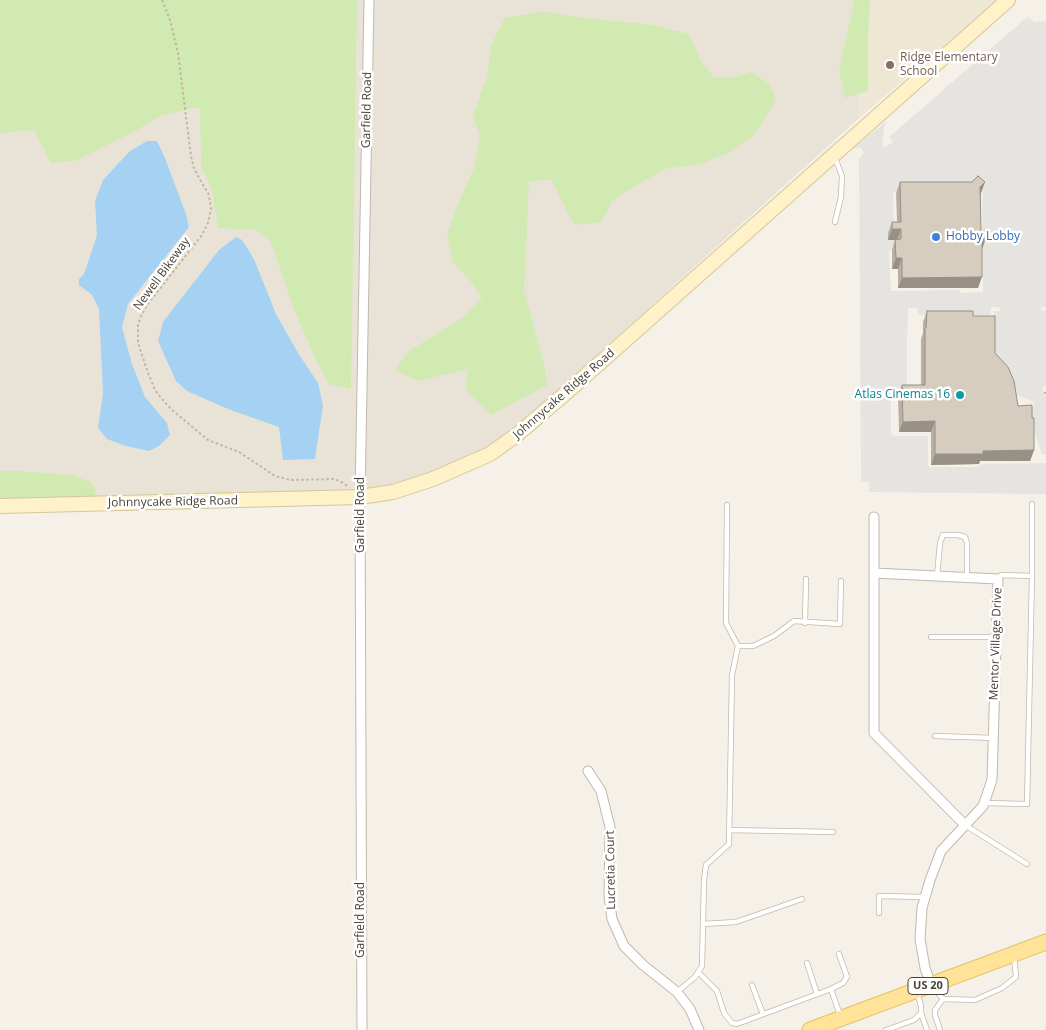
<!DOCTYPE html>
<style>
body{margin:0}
canvas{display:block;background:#f5f1e9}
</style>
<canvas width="1046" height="1030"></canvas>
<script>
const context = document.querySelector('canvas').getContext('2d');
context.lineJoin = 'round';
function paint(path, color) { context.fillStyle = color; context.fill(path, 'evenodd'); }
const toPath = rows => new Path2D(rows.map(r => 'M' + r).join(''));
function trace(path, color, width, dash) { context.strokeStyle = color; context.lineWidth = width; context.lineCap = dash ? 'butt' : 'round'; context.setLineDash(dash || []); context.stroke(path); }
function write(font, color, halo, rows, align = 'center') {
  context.font = font + ' "Open Sans",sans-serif'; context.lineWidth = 5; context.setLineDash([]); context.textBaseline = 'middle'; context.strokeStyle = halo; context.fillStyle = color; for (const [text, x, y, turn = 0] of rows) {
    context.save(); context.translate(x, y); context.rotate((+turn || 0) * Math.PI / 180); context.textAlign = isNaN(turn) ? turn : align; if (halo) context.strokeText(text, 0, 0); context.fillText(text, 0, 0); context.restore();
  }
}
paint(toPath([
 [0,0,369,0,360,497,0,506],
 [374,0,858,0,859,118,537,409,483,451,421,477,379,489,365,491]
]), '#e9e3d7');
paint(toPath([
 [858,0,997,0,859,118]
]), '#eee7d3');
paint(toPath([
 [0,0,357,0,351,389,329,384,318,364,295,312,270,240,256,230,218,228,212,190,201,166,200,107,162,115,137,130,75,161,51,163,34,130,0,133],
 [852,0,870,0,868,35,868,91,845,98,839,71,853,6],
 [544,11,568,16,653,25,689,34,702,63,714,77,735,77,752,72,770,85,776,100,755,134,730,152,700,164,664,169,613,200,601,222,574,225,551,179,529,182,524,291,544,363,547,385,491,415,465,389,468,369,418,381,395,370,409,351,466,315,482,298,468,278,453,263,447,235,456,209,474,168,480,137,473,116,487,77,491,46,505,18],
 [0,471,16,471,72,475,91,482,95,488,96,501,0,503]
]), '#d0eab2');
paint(toPath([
 [1027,17,1035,22,1046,21,1046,307,1042,307,1040,310,1046,311,1046,386,1043,387,1044,395,1046,396,1046,454,1042,455,1027,408,1034,406,1034,402,1013,393,993,365,994,311,1001,311,999,307,991,307,991,315,918,315,917,308,908,308,907,343,907,393,893,394,891,395,891,434,894,436,928,436,928,465,930,467,976,467,983,464,1046,463,1046,494,869,492,869,482,861,482,859,159,864,153,861,148,853,148,887,121,884,128,882,146,885,147,893,142,889,137],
 [974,184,983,193,982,203,983,292,961,293,959,290,891,291,889,251,898,250,897,240,894,233,893,192,932,191]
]), '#e6e4e1');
paint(toPath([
 [147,141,157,141,165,158,186,214,189,227,128,304,122,327,132,364,145,397,167,423,170,435,159,446,149,451,126,446,107,439,98,428,103,393,99,309,92,295,79,285,79,279,84,274,97,235,95,201,103,180,130,151],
 [236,237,242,240,254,259,276,314,298,353,318,383,323,405,315,459,283,460,279,427,228,409,187,391,176,381,158,341,163,322,219,250]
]), '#a5d2f2');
const service = toPath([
 [835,222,841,197,842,176,835,158],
 [727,505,726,623,738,646,753,646,774,636,794,621,840,624,841,581],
 [937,576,940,543,943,535,958,535,965,537,967,543,967,577],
 [1032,576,1032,504],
 [805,623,806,579],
 [931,637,996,637],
 [935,736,994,738],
 [984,803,1027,804,1032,576,1001,575,998,579],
 [965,825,1027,864],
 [729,830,833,832],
 [879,913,879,896,925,897],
 [703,924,736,922,802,899],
 [807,963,817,994],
 [698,972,717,991,724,1013,732,1023,737,1024,831,989,840,1015],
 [752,985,763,1014],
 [933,988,943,999,975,1000,1002,988,1016,977,1014,956],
 [831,989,843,983,847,977,839,954],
 [677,992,695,977,702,966,704,880,706,865,729,844,732,675,738,646],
 [921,1013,927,1030],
 [886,1030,914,1020,921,1013,921,1006,917,992],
 [940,1030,935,1015,935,1010,943,999]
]);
const minor = toPath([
 [874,517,874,733,965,825],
 [874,573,998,579,992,780,983,806,941,851,930,880,922,908,920,939,925,968,931,985],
 [588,771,601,791,610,827,609,896,612,919,624,946,643,965,677,992,690,1009,699,1030],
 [362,1030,360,497,369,0]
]);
const secondary = toPath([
 [0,506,360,497,393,492,433,479,490,454,518,434,566,393,1008,0]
]);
const primary = toPath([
 [810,1030,1046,942]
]);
trace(service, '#c1b9ab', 6);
trace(minor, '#c1b9ab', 11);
trace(secondary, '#d5c699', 16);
trace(primary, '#e6c166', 17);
trace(toPath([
 [162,0,170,20,178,53,191,156,194,169,209,195,211,209,208,223,202,235,147,305,141,316,138,325,138,343,148,373,155,390,161,398,171,409,208,440,239,452,275,476,291,480,333,479,340,481,347,486],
 [1044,393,1046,393]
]), '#c3b59c', 2, [2.5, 2.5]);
trace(service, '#fff', 4.5);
trace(minor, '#fff', 9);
trace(secondary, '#fff2c9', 14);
trace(primary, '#ffe398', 15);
paint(toPath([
 [900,182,981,193,981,231,986,238,982,249,978,288,898,288,898,269,892,269,892,250,895,240,888,240,888,233,892,222,897,222,896,193],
 [927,311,973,316,995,353,1018,406,1032,418,1034,450,1030,461,980,461,979,464,931,465,931,432,899,432,898,396,902,385,921,385,921,339,923,333,923,322]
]), '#b9b0a3');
paint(toPath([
 [985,182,981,193,976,198,980,187],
 [892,229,901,229,897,240,888,240],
 [982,238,986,238,982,249,978,249],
 [896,258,902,258,898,269,892,269],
 [982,277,978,288,898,288,902,278],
 [935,421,931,432,899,432,903,422],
 [1034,450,1030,461,980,461,979,464,931,465,935,454,983,451]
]), '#969085');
const building = toPath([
 [978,176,985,182,980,187,981,231,986,231,986,238,982,238,982,277,902,278,902,258,896,258,895,240,901,239,901,229,892,229,892,222,901,222,900,182,972,182,978,176],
 [927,311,973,311,973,316,995,316,995,353,1008,367,1014,381,1018,406,1032,405,1032,418,1034,418,1034,450,983,451,983,454,935,454,935,421,903,422,902,385,925,385,925,328,926,328,927,311]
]);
paint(building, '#d7cdbe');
trace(building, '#969085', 1);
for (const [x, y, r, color] of [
 [890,65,5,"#8d6e63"],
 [936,237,5,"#3f7fe0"],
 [960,395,5,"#0f9aa8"]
]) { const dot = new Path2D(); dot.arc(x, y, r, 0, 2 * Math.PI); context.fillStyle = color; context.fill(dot); trace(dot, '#fff', 2); }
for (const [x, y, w] of [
 [928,986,40]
]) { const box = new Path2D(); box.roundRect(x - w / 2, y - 8.5, w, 17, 4); context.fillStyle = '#fff'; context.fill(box); trace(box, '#494237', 1); }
write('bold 11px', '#494237', null, [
 ["US 20",928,986]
]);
write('12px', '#785e54', '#fff', [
 ["Ridge Elementary",900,58],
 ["School",900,72]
], 'left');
write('12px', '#494237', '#fff', [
 ["Garfield Road",367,110,-89],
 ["Newell Bikeway",162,274,-54],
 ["Johnnycake Ridge Road",564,394,-41],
 ["Johnnycake Ridge Road",173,502,-1],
 ["Garfield Road",361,515,-90],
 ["Mentor Village Drive",996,644,-88],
 ["Lucretia Court",611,870,-91],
 ["Garfield Road",361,920,-90]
]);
write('12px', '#366cbe', '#fff', [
 ["Hobby Lobby",946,237]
], 'left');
write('12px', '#0d838f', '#fff', [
 ["Atlas Cinemas 16",950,395]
], 'right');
</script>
